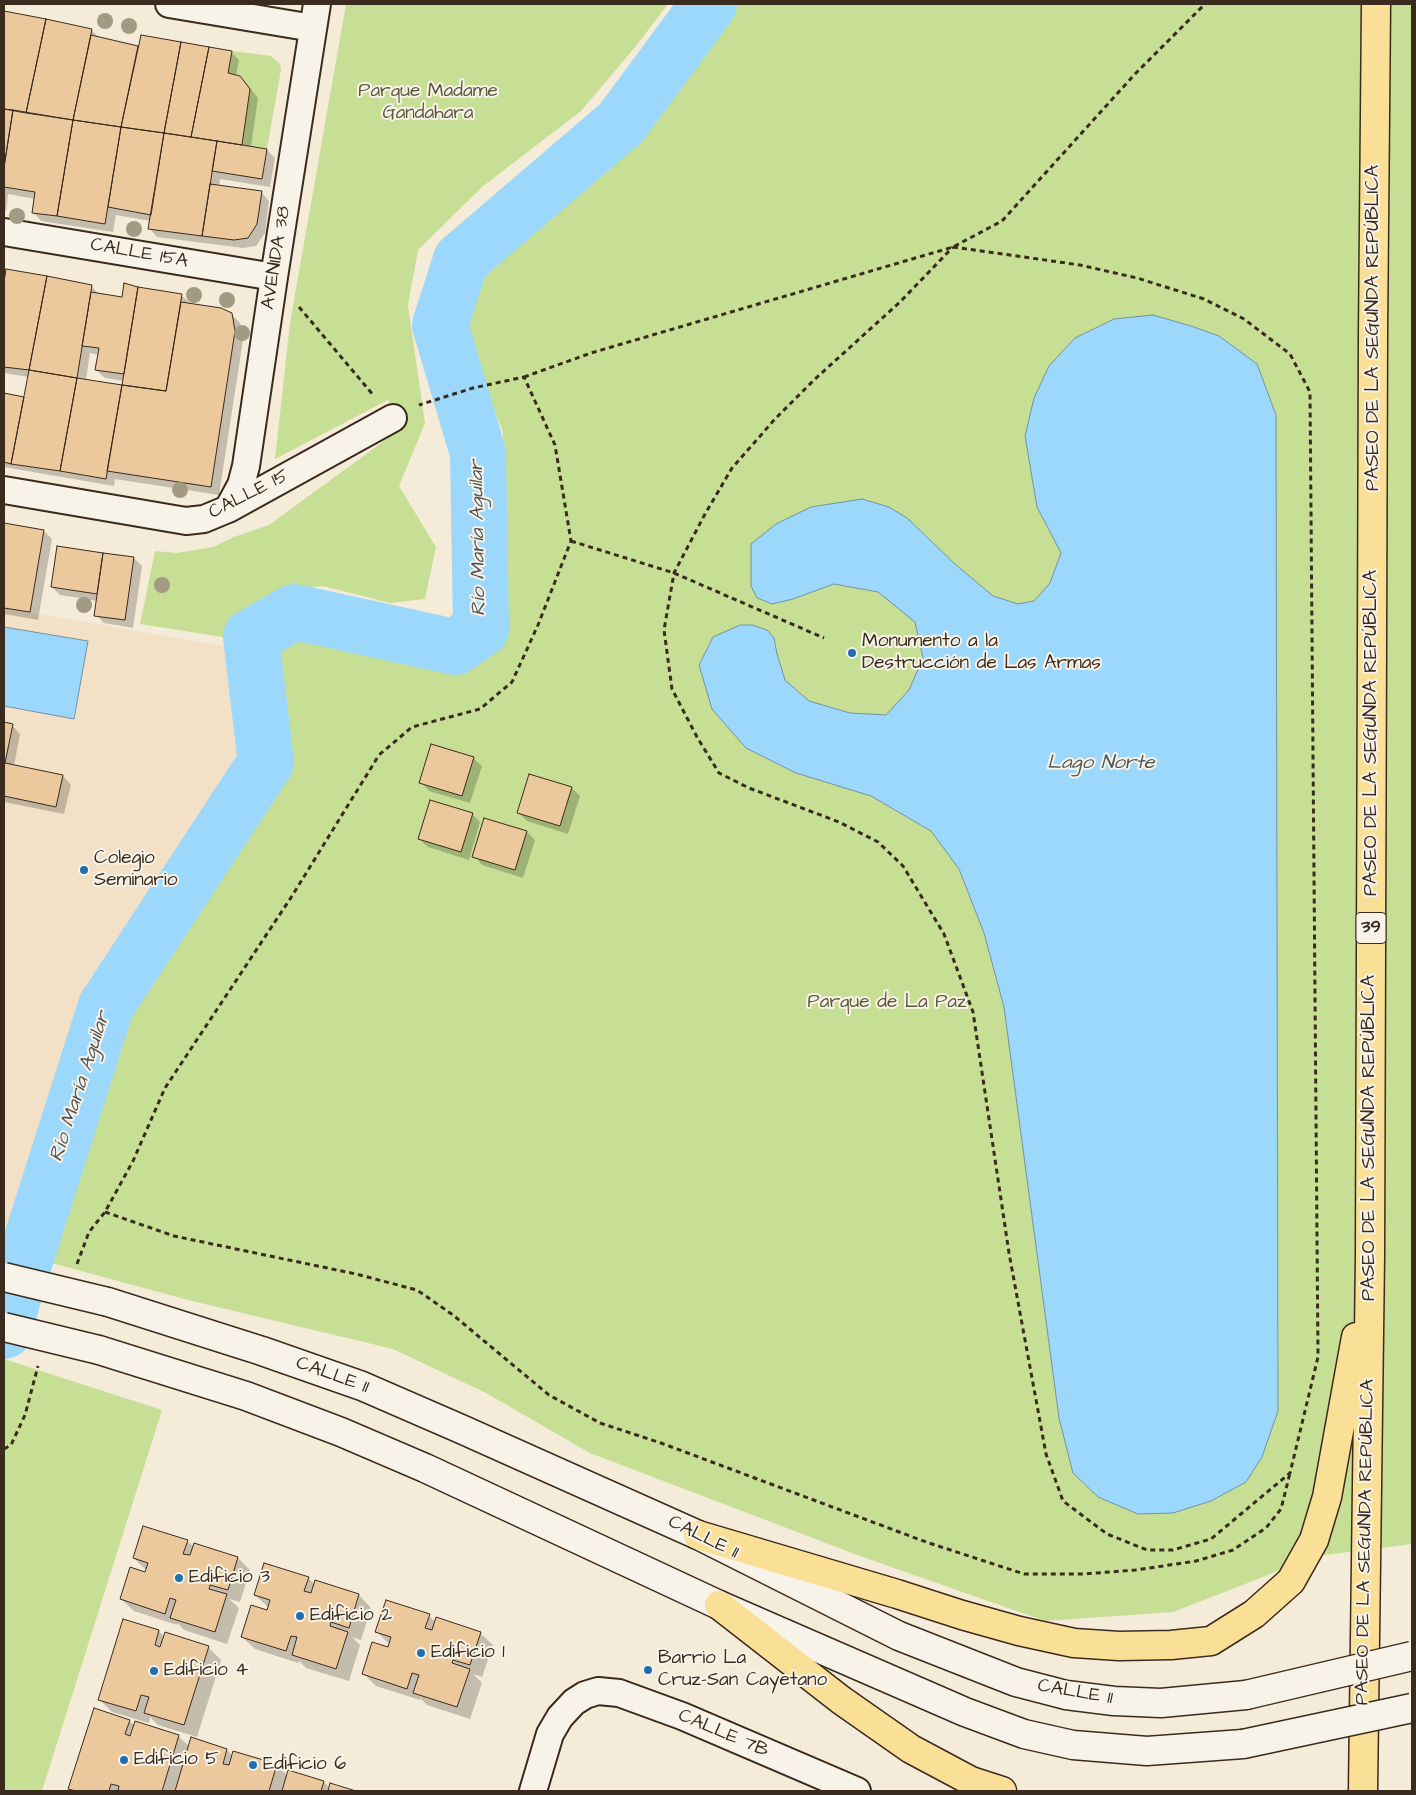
<!DOCTYPE html>
<meta charset="utf-8">
<style>
body{margin:0}
#map{position:relative;width:1416px;height:1795px;overflow:hidden;background:#f5ebd9;font-family:"Architects Daughter",sans-serif}
canvas{display:block}
.frame{position:absolute;inset:0;border:5px solid #3b2a1e;pointer-events:none}
</style>
<div id="map">
<canvas width="1416" height="1795"></canvas>
<div class="frame"></div>
</div>
<script>
const context = document.querySelector('canvas').getContext('2d');
context.lineJoin = 'round';
function paint(path, color) { context.fillStyle = color; context.fill(path, 'evenodd'); }
const toPath = rows => new Path2D(rows.map(r => 'M' + r).join(''));
function trace(path, color, width, dash) { context.strokeStyle = color; context.lineWidth = width; context.lineCap = dash ? 'butt' : 'round'; context.setLineDash(dash || []); context.stroke(path); }
function write(font, color, halo, rows, align = 'center') {
  context.font = font + ' "Architects Daughter",sans-serif'; context.lineWidth = 4; context.setLineDash([]); context.textBaseline = 'middle'; context.strokeStyle = halo; context.fillStyle = color; for (const [text, x, y, turn = 0] of rows) {
    context.save(); context.translate(x, y); context.rotate((+turn || 0) * Math.PI / 180); context.textAlign = isNaN(turn) ? turn : align; if (halo) context.strokeText(text, 0, 0); context.fillText(text, 0, 0); context.restore();
  }
}
paint(toPath([
 [4,608,225,646,236,678,242,756,86,984,10,1253,4,1252]
]), '#f2e1c7');
paint(toPath([
 [346,4,668,4,636,46,581,111,482,187,418,250,408,305,425,423,399,486,436,547,425,599,390,603,323,586,271,593,223,637,140,624,155,551,176,553,213,547,234,537,269,525,406,425,388,400,275,459,290,323],
 [738,4,1412,4,1412,1544,1317,1556,1173,1612,1045,1621,860,1556,590,1453,486,1393,393,1349,188,1300,48,1262,130,1016,275,782,284,739,273,652,302,635,455,662,499,649,503,432,462,331,473,279,493,267,651,125],
 [232,51,271,56,280,64,281,70,267,149,242,145,250,89,240,76,228,73],
 [4,1359,162,1410,42,1791,4,1791]
]), '#c7df94');
const water = toPath([
 [1153,315,1191,326,1219,336,1257,364,1276,415,1278,1411,1262,1457,1246,1482,1211,1501,1173,1513,1138,1514,1098,1497,1073,1473,1059,1418,1004,1007,984,933,959,869,931,831,871,796,796,773,746,748,712,709,699,665,713,637,740,625,752,625,767,630,774,638,777,654,785,680,809,701,850,713,886,715,909,690,923,658,915,622,878,592,834,584,793,599,772,604,757,598,751,586,751,544,776,524,811,507,862,499,889,507,907,518,956,565,993,596,1018,604,1034,601,1050,583,1061,553,1037,507,1025,436,1034,398,1049,366,1075,338,1114,319,1153,315],
 [4,627,88,641,74,719,4,706,4,627]
]);
paint(water, '#9cd7fc');
trace(water, '#7592a3', 1);
paint(toPath([
 [4,12,91,30,100,38,139,47,231,52,239,60,236,76,240,77,248,85,258,98,251,147,267,150,275,158,270,187,220,179,219,187,261,192,269,201,265,233,256,246,243,248,157,237,149,228,151,221,116,215,113,232,41,221,33,212,35,199,8,194,6,211,4,211],
 [4,271,91,286,100,295,123,299,181,295,190,303,231,314,240,323,243,340,219,495,115,479,114,486,4,467,4,394,25,399,29,377,4,373],
 [90,353,99,355,96,370,105,378,124,381,123,386,86,380],
 [4,524,44,531,52,539,38,620,4,614],
 [58,547,134,558,142,566,133,628,104,623,96,615,98,601,60,595,52,587],
 [4,723,12,725,20,734,14,766,63,776,71,785,64,814,4,802],
 [473,758,482,766,470,803,429,791,421,782],
 [572,788,580,796,568,834,527,821,519,813],
 [472,814,480,822,469,860,428,847,419,839],
 [485,819,527,832,535,840,523,878,482,865,474,856],
 [187,1541,194,1547,238,1558,250,1570,240,1602,229,1599,239,1608,227,1644,184,1630,178,1623,177,1625,134,1611,121,1599,146,1574,147,1571,134,1558],
 [308,1578,315,1585,316,1581,359,1595,371,1608,361,1640,352,1637,360,1645,349,1681,306,1668,299,1661,298,1663,255,1649,242,1637,268,1611,269,1608,255,1595],
 [429,1616,436,1623,480,1633,493,1645,482,1677,473,1674,482,1683,470,1719,427,1705,420,1698,420,1700,376,1686,364,1674,388,1648,390,1645,377,1632],
 [159,1631,164,1637,208,1647,221,1660,197,1737,158,1725,150,1717,149,1723,112,1712,99,1699],
 [129,1721,135,1726,178,1736,190,1747,192,1739,227,1750,233,1756,276,1765,288,1776,289,1772,324,1782,330,1788,331,1785,352,1791,73,1791,70,1788]
]), '#0003');
trace(toPath([
 [4,1331,13,1298,106,1006,266,762,251,637,294,612,455,647,481,629,478,453,440,325,461,260,621,123,709,4]
]), '#9cd7fc', 56);
const building = toPath([
 [4,11,46,19,26,113,4,109,4,11],
 [46,19,92,29,73,120,26,113,46,19],
 [91,35,138,46,121,127,73,120,91,35],
 [141,35,181,42,164,133,121,127,141,35],
 [181,42,209,47,191,137,164,133,181,42],
 [209,47,232,51,228,73,240,76,250,89,242,145,191,137,209,47],
 [4,109,13,110,4,167,4,109],
 [13,110,73,120,57,216,32,213,35,192,4,187,4,167,13,110],
 [73,120,121,127,105,224,57,216,73,120],
 [121,127,164,133,151,215,108,207,121,127],
 [164,133,217,141,202,236,148,229,164,133],
 [217,141,267,149,262,179,212,171,217,141],
 [210,184,262,191,257,224,248,238,234,240,202,236,210,184],
 [6,269,47,276,29,370,4,367,4,282,6,269],
 [47,276,92,285,77,378,29,370,47,276],
 [124,283,138,287,124,374,95,370,99,348,82,346,91,292,122,297,124,283],
 [138,287,182,294,166,391,122,385,138,287],
 [181,302,221,308,232,313,235,331,211,487,107,471,122,385,166,391,181,302],
 [29,370,77,378,60,471,11,464,29,370],
 [77,378,122,385,106,479,60,471,77,378],
 [4,393,24,397,11,464,4,462,4,393],
 [4,523,44,530,30,612,4,608,4,523],
 [57,546,103,553,97,594,51,587,57,546],
 [103,553,134,557,125,620,94,616,103,553],
 [4,722,13,724,5,763,63,775,56,807,4,796,4,722],
 [431,744,474,757,462,796,419,783,431,744],
 [529,774,572,787,560,826,517,813,529,774],
 [430,800,473,813,461,852,418,839,430,800],
 [484,818,527,831,515,870,472,857,484,818],
 [143,1526,188,1540,183,1554,190,1555,194,1543,238,1557,228,1590,210,1585,209,1589,227,1594,215,1632,170,1618,176,1600,170,1598,165,1614,120,1599,130,1567,145,1572,148,1563,133,1558,143,1526],
 [264,1563,309,1577,304,1591,311,1593,315,1580,359,1594,349,1628,331,1622,330,1626,348,1632,336,1669,292,1655,297,1637,291,1636,286,1651,241,1637,251,1605,267,1610,270,1600,254,1595,264,1563],
 [386,1600,430,1614,425,1628,432,1630,436,1617,481,1632,470,1665,453,1660,452,1663,470,1669,457,1707,413,1693,419,1675,412,1673,407,1689,362,1674,372,1642,388,1647,391,1637,375,1632,386,1600],
 [123,1619,159,1630,155,1645,160,1647,165,1632,209,1646,184,1725,144,1713,149,1697,141,1695,136,1711,98,1700,123,1619],
 [94,1708,130,1720,125,1734,130,1736,135,1721,179,1735,162,1791,118,1791,119,1786,111,1784,109,1791,76,1791,68,1789,94,1708],
 [191,1737,227,1749,223,1764,229,1765,233,1751,277,1764,269,1791,175,1791,191,1737],
 [288,1770,324,1781,321,1791,282,1791,288,1770],
 [330,1783,356,1791,328,1791,330,1783]
]);
paint(building, '#ebc99c');
trace(building, '#3b2a1e', 1);
const street = toPath([
 [169,4,313,28],
 [4,232,274,277],
 [4,490,186,521,204,519,228,509,393,418],
 [228,509,241,485,246,466,274,277,317,4],
 [533,1791,550,1734,560,1717,574,1702,585,1695,598,1691,619,1693,682,1716,857,1791]
]);
const secondary = toPath([
 [108,1302,262,1351,362,1386,461,1429,698,1535,899,1636,1016,1682,1066,1695,1114,1701,1161,1703,1246,1695],
 [99,1350,246,1396,341,1432,425,1468,719,1605,965,1712,1024,1734,1073,1745,1147,1751,1243,1744]
]);
const highway = toPath([
 [698,1535,897,1594,962,1615,1019,1631,1074,1643,1119,1646,1171,1645,1211,1641,1254,1614,1291,1581,1314,1540,1327,1497,1356,1337],
 [719,1605,841,1700,911,1749,971,1781,1002,1791],
 [1363,1791,1370,1257,1373,335,1376,4]
]);
trace(street, '#3b2a1e', 30);
trace(secondary, '#3b2a1e', 31);
trace(highway, '#3b2a1e', 31);
trace(toPath([
 [953,247,1080,265,1137,278,1204,299,1244,319,1290,354,1310,392,1318,1357,1290,1473,1211,1539,1173,1550,1147,1550,1107,1534,1063,1501,1046,1454,1009,1253,973,1012,944,934,903,866,878,842,839,822,749,788,719,773,697,737,672,689,664,630,674,573,705,514,732,468,775,419,815,379,900,302,953,247],
 [299,307,374,396],
 [524,377,591,353,953,247,1002,221,1135,74,1205,4],
 [571,541,674,573,824,638],
 [105,1212,174,1236,356,1274,417,1290,453,1315,549,1395,600,1423,661,1443,926,1542,1024,1574,1083,1574,1136,1570,1196,1561,1233,1550,1266,1528,1281,1509,1290,1473],
 [77,1264,89,1232,105,1212,133,1161,165,1088,292,896,379,755,412,727,480,709,512,682,538,625,571,541,555,445,524,377,473,388,419,405],
 [4,1449,11,1445,25,1415,38,1366]
]), '#3b2a1e', 3, [5, 4]);
trace(street, '#f7f3e8', 26);
trace(secondary, '#f7f3e8', 28);
trace(highway, '#fadf96', 28);
const secondaryBridge = toPath([
 [4,1277,108,1302],
 [4,1327,99,1350],
 [1246,1695,1412,1656],
 [1243,1744,1412,1708]
]);
trace(secondaryBridge, '#3b2a1e', 31, []);
trace(secondaryBridge, '#f7f3e8', 28);
context.fillStyle = '#a29a83';
for (const [x, y] of [
 [105,21],
 [129,26],
 [17,216],
 [134,229],
 [194,295],
 [227,300],
 [242,333],
 [180,490],
 [162,585],
 [84,605]
]) { context.beginPath(); context.arc(x, y, 8, 0, 2 * Math.PI); context.fill(); }
for (const [x, y, r, color] of [
 [852,653,5,"#1f6fb2"],
 [84,870,5,"#1f6fb2"],
 [179,1578,5,"#1f6fb2"],
 [300,1616,5,"#1f6fb2"],
 [421,1653,5,"#1f6fb2"],
 [648,1670,5,"#1f6fb2"],
 [154,1671,5,"#1f6fb2"],
 [124,1760,5,"#1f6fb2"],
 [253,1765,5,"#1f6fb2"]
]) { const dot = new Path2D(); dot.arc(x, y, r, 0, 2 * Math.PI); context.fillStyle = color; context.fill(dot); trace(dot, '#f7f3e8', 2); }
for (const [x, y, w] of [
 [1371,928,30]
]) { const box = new Path2D(); box.roundRect(x - w / 2, y - 15.5, w, 31, 4); context.fillStyle = '#f7f3e8'; context.fill(box); trace(box, '#3b2a1e', 1); }
write('bold 18px', '#3b2a1e', null, [
 ["39",1371,928]
]);
write('19px', '#5e573c', '#f7f3e8', [
 ["Parque Madame",428,92],
 ["Gandahara",428,114],
 ["Parque de La Paz",887,1003]
]);
write('19px', '#3b2a1e', '#f7f3e8', [
 ["CALLE 15A",139,254,10],
 ["AVENIDA 38",277,258,-81],
 ["PASEO DE LA SEGUNDA REPÚBLICA",1374,328,-90],
 ["CALLE 15",249,495,-27],
 ["PASEO DE LA SEGUNDA REPÚBLICA",1372,733,-90],
 ["PASEO DE LA SEGUNDA REPÚBLICA",1370,1138,-90],
 ["CALLE 11",332,1376,20],
 ["CALLE 11",703,1538,26],
 ["PASEO DE LA SEGUNDA REPÚBLICA",1366,1542,-89],
 ["CALLE 11",1075,1693,10],
 ["CALLE 7B",723,1734,23]
]);
write('19px', '#3b2a1e', '#f7f3e8', [
 ["Monumento a la",862,642],
 ["Destrucción de Las Armas",862,664],
 ["Colegio",94,859],
 ["Seminario",94,881],
 ["Edificio 3",189,1578],
 ["Edificio 2",310,1616],
 ["Edificio 1",431,1653],
 ["Barrio La",658,1659],
 ["Cruz-San Cayetano",658,1681],
 ["Edificio 4",164,1671],
 ["Edificio 5",134,1760],
 ["Edificio 6",263,1765]
], 'left');
write('italic 20px', '#535556', '#f7f3e8', [
 ["Río María Aguilar",479,538,-91],
 ["Lago Norte",1101,764],
 ["Río María Aguilar",81,1087,-72]
]);
</script>
